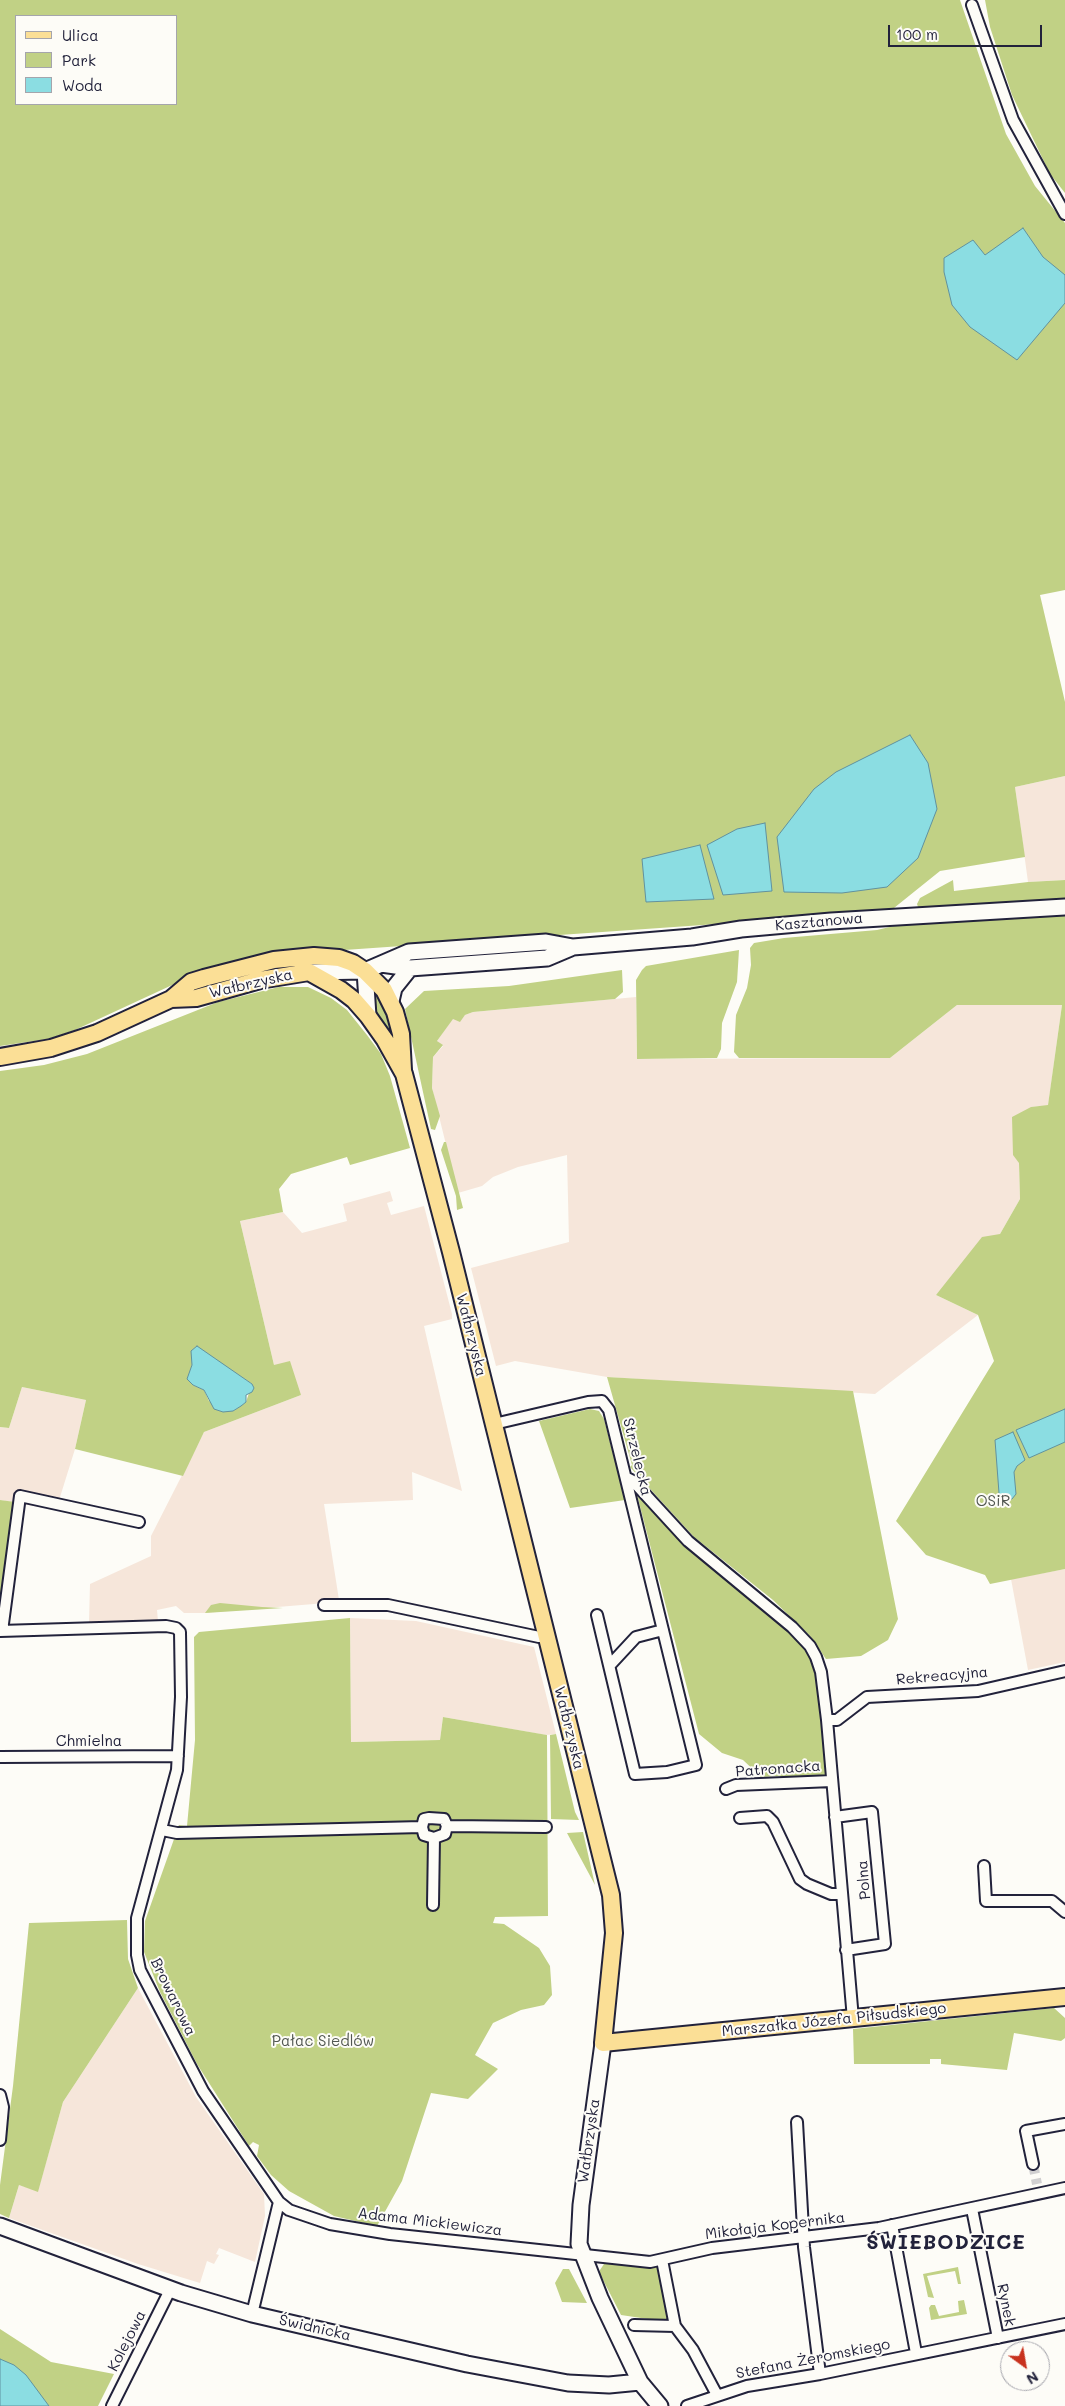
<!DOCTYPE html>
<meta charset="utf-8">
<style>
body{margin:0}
#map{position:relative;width:1065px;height:2406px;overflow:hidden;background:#fdfcf7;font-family:Mali,sans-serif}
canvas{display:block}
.legend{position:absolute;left:15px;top:15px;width:162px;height:90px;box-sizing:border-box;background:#fdfcf7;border:1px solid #a5a5ac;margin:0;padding:6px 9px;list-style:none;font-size:15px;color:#22223b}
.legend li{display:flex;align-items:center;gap:10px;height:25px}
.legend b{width:25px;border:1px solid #a5a5ac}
.north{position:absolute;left:1000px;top:2341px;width:50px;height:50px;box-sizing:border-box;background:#fdfcf7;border:1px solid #a5a5ac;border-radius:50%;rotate:148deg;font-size:14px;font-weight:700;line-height:20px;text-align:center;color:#22223b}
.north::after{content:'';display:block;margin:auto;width:18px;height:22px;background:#c8321e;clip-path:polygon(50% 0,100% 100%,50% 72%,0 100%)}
.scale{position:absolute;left:888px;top:25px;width:154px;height:22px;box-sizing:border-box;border:2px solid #22223b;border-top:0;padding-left:6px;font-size:15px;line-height:18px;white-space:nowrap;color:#22223b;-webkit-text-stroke:4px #fdfcf7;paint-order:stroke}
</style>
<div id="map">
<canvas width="1065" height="2406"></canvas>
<ul class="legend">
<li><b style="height:6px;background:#fbdf96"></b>Ulica</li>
<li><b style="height:14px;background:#c1d185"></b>Park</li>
<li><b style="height:14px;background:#8bdde2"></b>Woda</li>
</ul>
<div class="north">N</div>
<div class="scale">100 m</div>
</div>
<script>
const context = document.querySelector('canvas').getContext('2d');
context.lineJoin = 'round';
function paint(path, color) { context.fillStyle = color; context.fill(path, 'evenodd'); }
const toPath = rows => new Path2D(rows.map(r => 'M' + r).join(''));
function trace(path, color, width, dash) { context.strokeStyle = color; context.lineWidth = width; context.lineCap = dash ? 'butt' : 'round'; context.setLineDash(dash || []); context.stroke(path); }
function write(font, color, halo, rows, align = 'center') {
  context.font = font + ' Mali,sans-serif'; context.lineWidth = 4; context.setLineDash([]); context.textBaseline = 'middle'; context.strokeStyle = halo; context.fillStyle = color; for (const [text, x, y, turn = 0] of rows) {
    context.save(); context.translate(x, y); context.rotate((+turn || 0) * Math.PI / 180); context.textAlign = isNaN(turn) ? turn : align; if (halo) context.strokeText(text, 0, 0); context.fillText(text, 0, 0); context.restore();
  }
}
paint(toPath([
 [1065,776,1065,880,1028,882,1015,787],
 [636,997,637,1059,890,1058,957,1005,1062,1005,1048,1106,1031,1107,1019,1163,1020,1199,1000,1234,936,1295,978,1315,875,1394,607,1377,515,1361,496,1366,471,1268,569,1242,567,1155,518,1167,493,1177,482,1186,458,1193,432,1088,433,1057,443,1046,437,1041,453,1018,460,1021,465,1015,473,1012],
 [390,1191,393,1201,387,1203,391,1215,424,1206,452,1314,452,1319,424,1326,462,1491,412,1472,413,1500,324,1504,339,1600,338,1602,205,1613,184,1613,176,1606,157,1610,158,1621,89,1623,90,1584,151,1556,151,1536,204,1432,301,1395,274,1365,240,1221,283,1212,302,1233,347,1221,343,1204],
 [22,1387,86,1400,75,1449,56,1510,0,1500,0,1427,9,1428],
 [1065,1569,1065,1662,1028,1670,1011,1579],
 [350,1618,416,1621,534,1647,556,1734,546,1735,443,1717,440,1740,351,1742],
 [138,1988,196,2097,264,2194,265,2216,255,2262,219,2248,216,2254,219,2255,214,2264,207,2261,200,2283,138,2264,9,2218,19,2185,38,2191,63,2102]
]), '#f6e6da');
paint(toPath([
 [0,0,960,0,1006,134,1035,186,1065,223,1065,590,1040,595,1065,702,1065,776,1015,787,1025,857,940,871,889,912,330,951,183,980,75,1030,48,1039,0,1046],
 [16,16,176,16,176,104,16,104],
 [985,0,1065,0,1065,193,1050,174,1012,95,990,27],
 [953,880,954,891,1028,882,1065,880,1065,901,919,910,917,904,920,898],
 [1065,912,1065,1569,990,1584,985,1575,926,1555,896,1521,994,1361,978,1315,936,1295,982,1237,1000,1234,1020,1199,1019,1163,1013,1155,1012,1117,1031,1107,1048,1105,1062,1005,957,1005,890,1058,739,1058,734,1052,736,1015,747,988,751,965,750,948,754,943,784,938,877,930,919,920,953,921],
 [739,950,737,982,722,1023,721,1049,717,1058,637,1059,636,980,642,970,646,966],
 [622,970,623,992,615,999,473,1012,465,1015,460,1022,453,1019,437,1041,443,1045,433,1057,432,1088,440,1116,435,1130,431,1129,405,1009,424,991,509,986],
 [279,987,308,987,331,998,347,1010,367,1035,381,1054,390,1076,410,1148,350,1165,347,1157,291,1174,279,1189,283,1212,240,1221,274,1365,290,1361,301,1395,204,1432,183,1476,75,1449,86,1400,22,1387,9,1428,0,1427,0,1071,44,1065,87,1054,218,1002],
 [192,1365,232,1371,252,1384,246,1402,233,1411,209,1401,204,1390,193,1385,188,1379],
 [373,990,384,1001,398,1053,373,1009],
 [444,1142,446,1142,463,1208,457,1210,456,1196,441,1150],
 [607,1377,853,1391,898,1619,888,1640,861,1656,826,1659,810,1636,773,1600,694,1537,630,1467,632,1465],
 [590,1409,599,1411,604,1419,625,1500,570,1508,539,1421],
 [635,1487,807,1648,817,1670,828,1774,824,1776,780,1780,780,1776,761,1777,743,1760,722,1753,699,1734],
 [0,1500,15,1502,0,1610],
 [220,1603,262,1607,283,1608,205,1613,211,1605],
 [350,1618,351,1742,440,1740,443,1717,547,1735,548,1916,495,1917,493,1923,504,1924,539,1948,550,1966,552,1995,544,2005,521,2010,493,2023,475,2055,498,2069,468,2099,431,2093,402,2181,377,2226,334,2216,289,2191,271,2175,257,2156,259,2145,253,2142,249,2146,197,2064,160,1992,144,1952,145,1921,179,1825,187,1826,195,1740,194,1637,199,1632],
 [556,1734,575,1812,579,1820,551,1819,550,1735],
 [583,1832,595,1885,567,1833],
 [127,1920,128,1959,138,1988,63,2102,38,2192,19,2185,9,2218,0,2214,0,2185,13,2086,29,1923],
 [1054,2008,1065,2018,1065,2038,1061,2041,1014,2033,1007,2070,941,2064,941,2059,930,2059,930,2064,854,2064,853,2029],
 [609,2263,658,2268,662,2275,668,2322,621,2315,600,2274,600,2270,604,2264],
 [958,2267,961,2284,958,2284,955,2271,927,2276,934,2298,928,2297,923,2274],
 [563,2269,569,2269,587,2303,562,2302,555,2283],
 [964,2300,967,2314,931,2320,929,2308,931,2305,935,2305,939,2316,959,2312,958,2301],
 [0,2329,51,2362,114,2374,98,2406,0,2406]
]), '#c1d185');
const water = toPath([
 [1023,228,1043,257,1065,275,1065,303,1017,360,970,327,952,305,944,272,944,258,973,240,985,255,1023,228],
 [910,735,928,763,937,809,918,858,887,887,842,893,784,892,777,837,814,789,836,772,910,735],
 [765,823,772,891,723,895,707,845,737,829,765,823],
 [700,845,714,899,646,902,642,859,700,845],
 [197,1346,252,1384,254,1388,252,1392,246,1395,246,1402,241,1406,233,1411,223,1412,214,1409,204,1390,193,1385,187,1379,192,1365,191,1351,197,1346],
 [1065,1409,1065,1442,1029,1458,1016,1430,1065,1409],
 [1013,1432,1025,1460,1017,1466,1014,1472,1016,1494,1012,1499,1006,1500,1002,1499,999,1493,995,1440,1013,1432],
 [0,2359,14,2365,26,2375,49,2406,0,2406,0,2359]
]);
paint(water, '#8bdde2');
trace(water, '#61929f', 1);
trace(toPath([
 [1033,2164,1037,2184]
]), '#d1d0d1', 10, [10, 5]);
const street = toPath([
 [972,5,1013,120,1065,214],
 [494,1424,588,1402,602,1401,609,1410,696,1765,667,1772,635,1774,597,1615],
 [627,1478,633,1481,688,1541,792,1627,810,1646,816,1657,821,1672,827,1720,853,2019],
 [324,1605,388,1605,539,1637,546,1636],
 [0,1631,166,1626,176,1628,180,1632,181,1697,177,1770,137,1918,137,1955,140,1970,203,2091,279,2202,289,2210,330,2224,390,2234,650,2262,712,2248,879,2228,1065,2188],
 [2,1631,20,1496,139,1522],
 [610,1665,636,1637,663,1630],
 [827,1720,837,1720,867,1697,978,1691,1065,1671],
 [0,1757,178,1756],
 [726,1789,736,1785,832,1781],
 [835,1817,872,1812,885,1944,846,1950],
 [429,1818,444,1819,447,1826,445,1834,434,1838,424,1835,422,1827,424,1819,429,1818],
 [740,1818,767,1816,773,1822,800,1879,807,1884,831,1894,840,1894],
 [447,1826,546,1827],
 [162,1830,177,1833,422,1827],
 [984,1866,986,1901,1052,1901,1065,1912],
 [433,1905,434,1838],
 [0,2095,3,2107,0,2140],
 [797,2122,804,2247,820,2374],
 [1033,2164,1026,2131,1065,2124],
 [972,2209,998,2338],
 [892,2225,916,2353],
 [662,2260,675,2326,693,2350,717,2395],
 [252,2314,279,2202],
 [634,2325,675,2326],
 [112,2406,170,2290],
 [687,2406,747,2386,820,2374,1065,2324]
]);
const secondary = toPath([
 [381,964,410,968,547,958,573,947],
 [365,971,368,1016],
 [309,972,365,971,409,952,546,942,573,947,692,937,741,929,831,921,1065,907],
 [391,1001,394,988,410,968],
 [603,2043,581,2205,579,2244,600,2298,640,2382,660,2406],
 [0,2226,181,2293,252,2314,467,2364,568,2383,609,2385,640,2382]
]);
const primary = toPath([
 [171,999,196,998,260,980,309,972,341,990,354,1000,368,1016,385,1040,404,1074,451,1252,611,1895,614,1933,603,2043,1065,1997],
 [0,1057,51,1048,97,1033,171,999,191,982,204,978,274,960,314,956,339,958,353,963,365,971,384,990,395,1012,401,1034,403,1070]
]);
trace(street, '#22223b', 14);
trace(secondary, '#22223b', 19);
trace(primary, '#22223b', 20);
trace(street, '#fdfcf7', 10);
trace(secondary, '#fdfcf7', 15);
trace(primary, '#fbdf96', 16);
write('15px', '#22223b', '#fdfcf7', [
 ["Kasztanowa",819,922,-5],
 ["Wałbrzyska",251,984,-13],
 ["Wałbrzyska",471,1335,76],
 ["Strzelecka",637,1457,76],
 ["Rekreacyjna",942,1676,-5],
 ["Wałbrzyska",569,1728,76],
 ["Chmielna",89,1741],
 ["Patronacka",778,1769,-4],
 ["Polna",864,1880,-95],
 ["Browarowa",173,1997,64],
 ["Marszałka Józefa Piłsudskiego",834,2020,-6],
 ["Wałbrzyska",589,2141,-82],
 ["Adama Mickiewicza",430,2222,7],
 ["Mikołaja Kopernika",775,2226,-7],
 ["Rynek",1006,2305,79],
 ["Świdnicka",315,2328,13],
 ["Kolejowa",127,2341,-63],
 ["Stefana Żeromskiego",813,2359,-11]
]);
write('15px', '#525751', '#fdfcf7', [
 ["OSiR",993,1501],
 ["Pałac Siedlów",323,2041]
]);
context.letterSpacing = '1px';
write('bold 20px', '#22223b', '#fdfcf7', [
 ["ŚWIEBODZICE",946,2243]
]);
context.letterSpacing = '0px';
</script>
